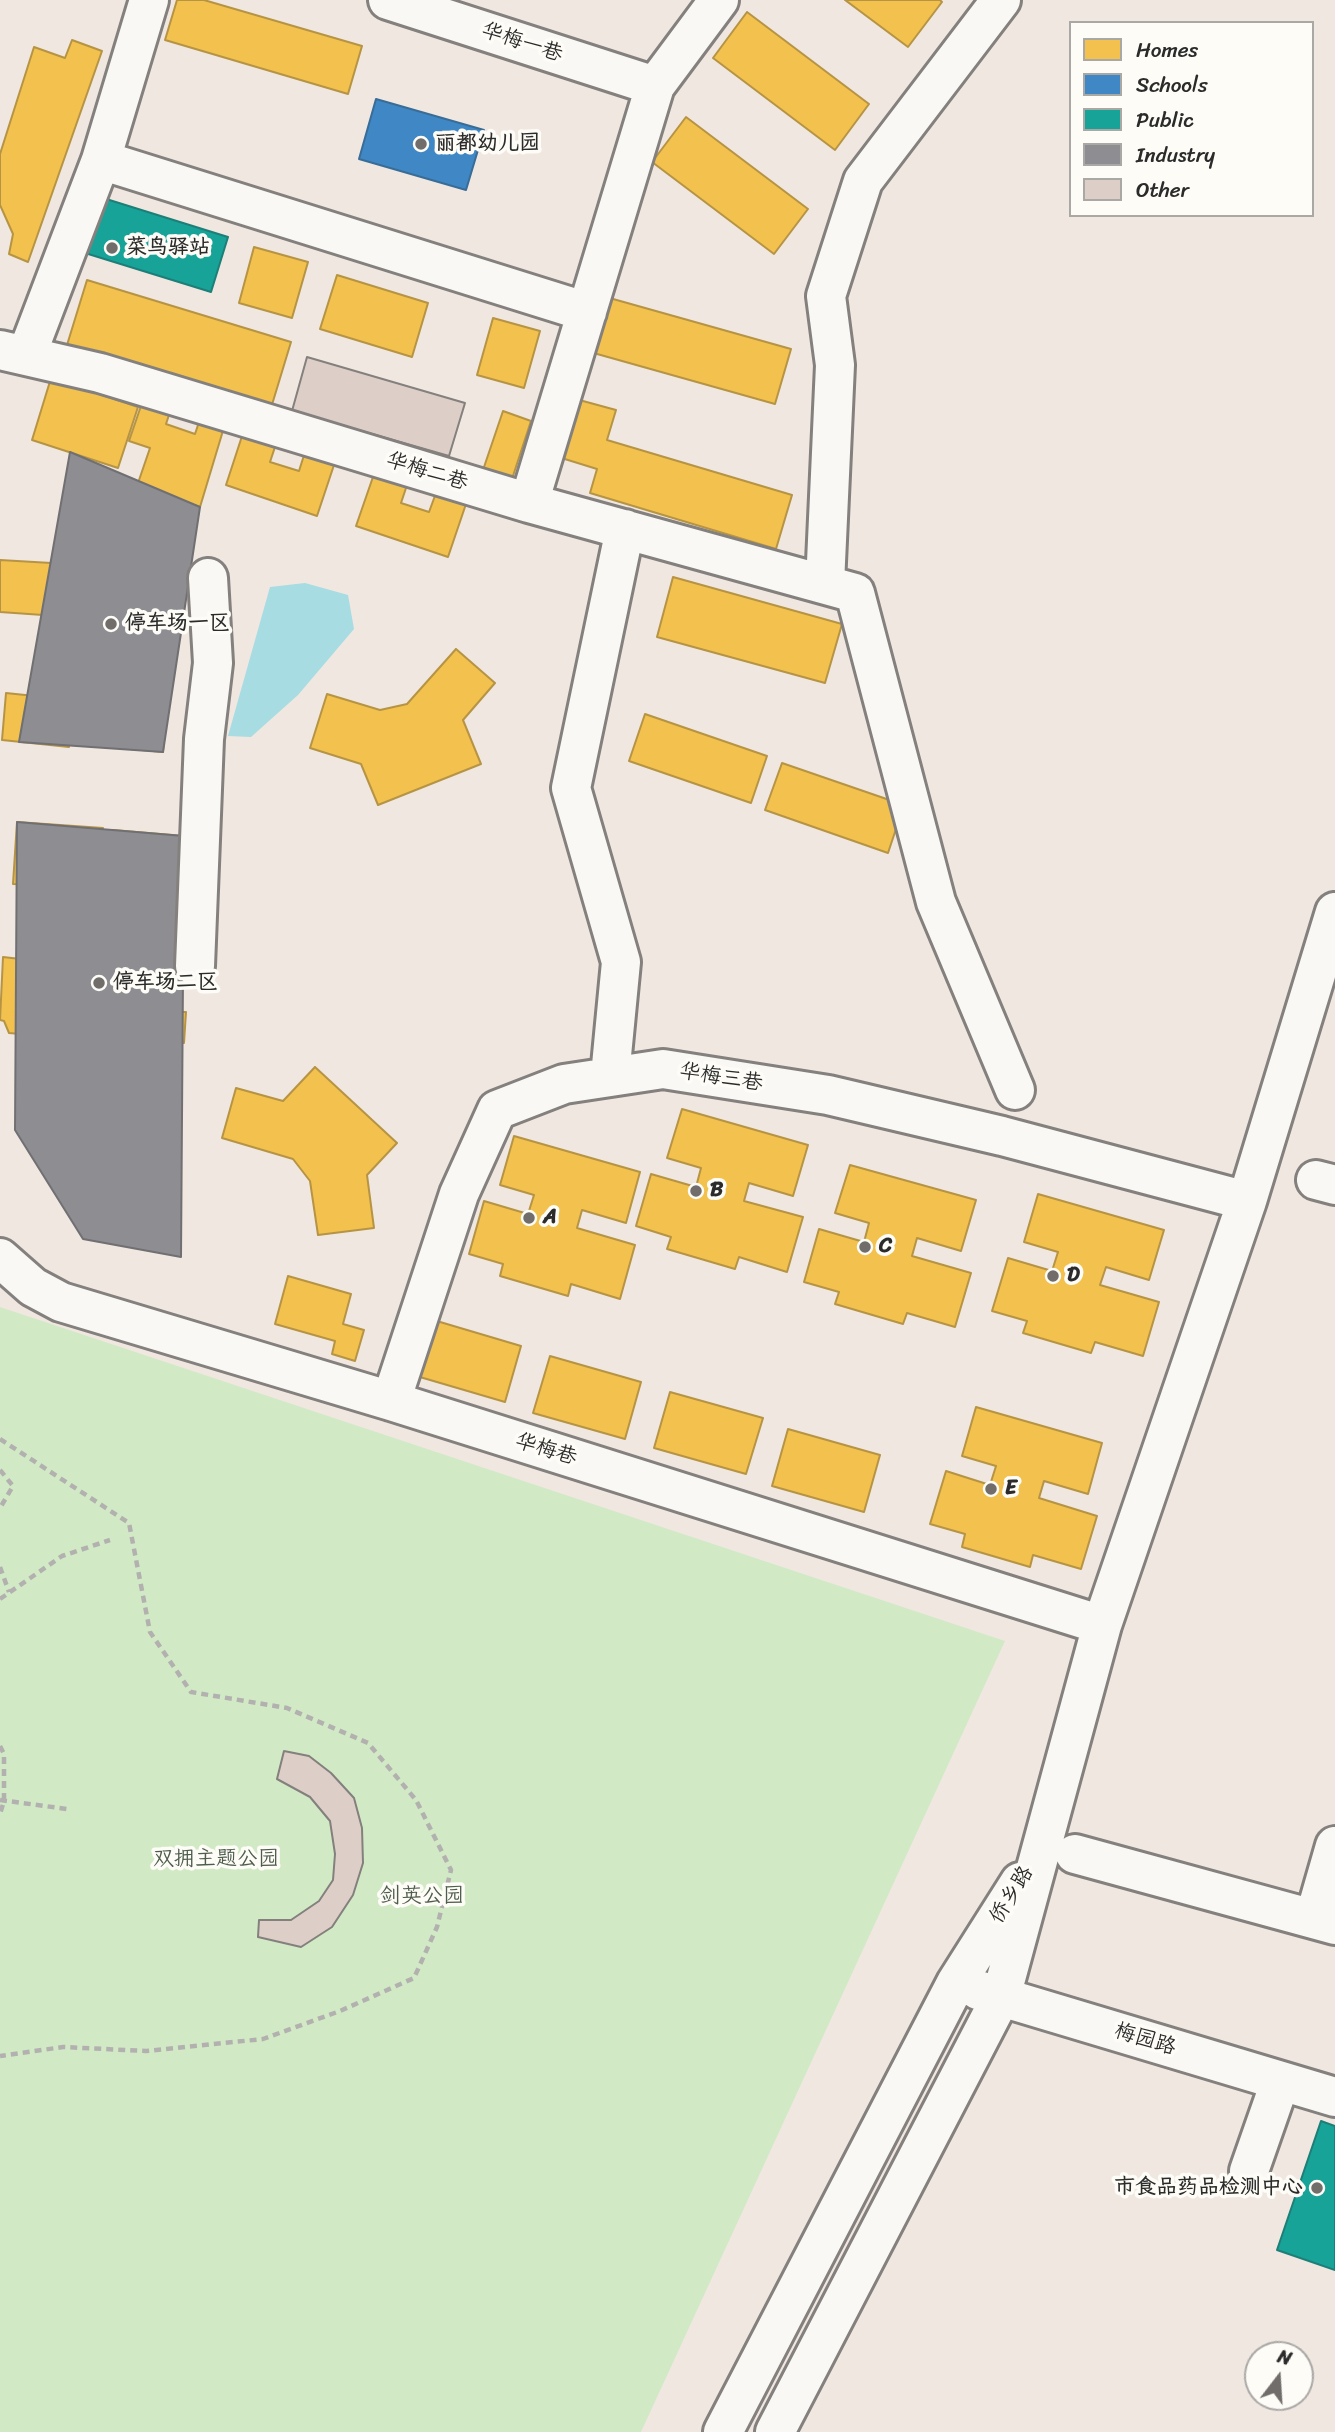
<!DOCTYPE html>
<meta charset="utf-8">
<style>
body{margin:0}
#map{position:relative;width:1335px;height:2432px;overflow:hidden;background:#f0e7e1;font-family:Sriracha,sans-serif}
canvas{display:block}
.legend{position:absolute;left:1069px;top:21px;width:245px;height:196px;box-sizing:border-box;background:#fdfcf7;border:2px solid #a9a8a5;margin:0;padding:9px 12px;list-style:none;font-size:21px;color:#2b2b2b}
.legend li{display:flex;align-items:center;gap:14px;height:35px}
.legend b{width:35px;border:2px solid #a9a8a5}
.north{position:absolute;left:1244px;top:2341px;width:70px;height:70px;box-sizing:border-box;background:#fdfcf7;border:2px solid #a9a8a5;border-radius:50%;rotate:17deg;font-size:19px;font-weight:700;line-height:28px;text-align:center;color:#2b2b2b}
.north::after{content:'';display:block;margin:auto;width:24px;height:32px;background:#706d6b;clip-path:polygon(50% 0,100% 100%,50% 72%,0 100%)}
</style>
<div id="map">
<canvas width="1335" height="2432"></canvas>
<ul class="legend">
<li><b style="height:19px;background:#f2c14e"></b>Homes</li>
<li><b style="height:19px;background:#3f88c5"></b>Schools</li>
<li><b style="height:19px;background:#17a398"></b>Public</li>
<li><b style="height:19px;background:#8d8d92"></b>Industry</li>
<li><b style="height:19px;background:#ddcfc8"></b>Other</li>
</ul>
<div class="north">N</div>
</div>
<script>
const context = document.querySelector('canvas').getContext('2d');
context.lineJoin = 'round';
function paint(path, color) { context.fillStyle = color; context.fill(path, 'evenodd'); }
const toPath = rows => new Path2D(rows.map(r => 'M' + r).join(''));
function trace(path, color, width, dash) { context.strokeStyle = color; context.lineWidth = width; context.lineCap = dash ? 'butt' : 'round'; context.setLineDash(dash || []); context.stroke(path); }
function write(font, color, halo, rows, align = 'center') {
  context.font = font + ' Sriracha,"LXGW WenKai TC",sans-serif'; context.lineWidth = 7; context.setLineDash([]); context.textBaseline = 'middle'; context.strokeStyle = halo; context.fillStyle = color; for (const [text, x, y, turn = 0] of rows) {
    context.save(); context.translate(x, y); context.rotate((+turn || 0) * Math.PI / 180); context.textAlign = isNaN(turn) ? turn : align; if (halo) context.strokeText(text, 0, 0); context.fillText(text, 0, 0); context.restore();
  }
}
paint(toPath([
 [0,1307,1005,1641,641,2432,0,2432]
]), '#d1eac5');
paint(toPath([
 [305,583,348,595,354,629,298,695,251,737,228,736,270,587]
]), '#a6dce2');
const homes = toPath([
 [177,0,204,0,362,46,348,94,165,40,177,0],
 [845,0,940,0,942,2,908,47,845,0],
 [747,12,869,104,835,150,713,58,747,12],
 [72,40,102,51,28,262,9,254,13,234,0,205,0,154,34,47,65,58,72,40],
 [686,117,808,209,774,254,652,162,686,117],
 [254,247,308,262,292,318,239,303,254,247],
 [337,275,428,303,412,357,320,329,337,275],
 [87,280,291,342,271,408,67,345,87,280],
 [606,297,791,349,775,404,590,352,606,297],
 [493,318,540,331,524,388,477,375,493,318],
 [51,378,138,407,118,468,32,440,51,378],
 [144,397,172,406,166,424,195,434,201,416,225,424,200,507,137,486,150,448,129,441,144,397],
 [572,398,616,410,607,440,792,495,776,549,590,493,597,469,555,456,572,398],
 [503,411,531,421,512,479,483,470,503,411],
 [243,433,276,444,270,462,299,471,305,452,335,462,317,516,226,485,243,433],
 [374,474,407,485,401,503,429,512,436,493,466,504,448,557,356,526,374,474],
 [0,560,103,566,100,619,0,612,0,560],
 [673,577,842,624,825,683,657,637,673,577],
 [456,649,495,683,463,720,481,764,378,805,361,764,310,748,327,694,380,710,407,704,456,649],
 [105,675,170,681,163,752,98,746,105,675],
 [6,693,73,700,69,747,2,740,6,693],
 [645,714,767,756,751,803,629,761,645,714],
 [782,763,904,805,888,853,765,810,782,763],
 [17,822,103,828,100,889,13,884,17,822],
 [113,830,184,836,188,898,108,891,113,830],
 [3,957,91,967,86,1024,33,1019,31,1035,9,1033,4,1021,0,1020,3,957],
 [96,966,179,970,177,1012,186,1012,184,1043,160,1042,150,1027,93,1025,96,966],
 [315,1067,397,1143,367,1175,374,1228,318,1235,310,1181,293,1159,222,1138,236,1088,283,1101,315,1067],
 [682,1109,808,1145,793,1196,749,1183,744,1201,803,1217,787,1272,739,1257,735,1269,667,1249,671,1237,636,1226,651,1174,696,1187,701,1168,667,1158,682,1109],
 [514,1136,640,1172,626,1223,582,1210,577,1228,635,1245,620,1299,571,1284,568,1296,500,1276,503,1264,469,1254,484,1201,528,1214,534,1195,500,1185,514,1136],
 [850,1165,976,1200,961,1251,917,1238,912,1256,971,1273,955,1327,907,1313,903,1324,835,1304,839,1292,804,1282,819,1229,864,1242,869,1223,835,1213,850,1165],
 [1038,1194,1164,1230,1149,1280,1106,1267,1100,1285,1159,1302,1143,1356,1095,1342,1091,1353,1023,1333,1027,1321,992,1311,1008,1258,1052,1271,1058,1252,1024,1242,1038,1194],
 [288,1276,351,1294,343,1324,364,1330,355,1361,332,1354,335,1341,275,1324,288,1276],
 [430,1319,521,1346,505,1402,413,1375,430,1319],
 [550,1356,641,1382,625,1439,533,1413,550,1356],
 [670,1392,763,1418,746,1474,654,1448,670,1392],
 [976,1407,1102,1443,1088,1494,1044,1481,1039,1498,1097,1516,1081,1569,1033,1555,1030,1567,962,1547,965,1534,930,1524,946,1471,990,1485,996,1466,962,1456,976,1407],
 [788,1429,880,1455,864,1512,772,1486,788,1429]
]);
paint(homes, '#f2c14e');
trace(homes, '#b69444', 2);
const schools = toPath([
 [376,99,484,130,466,190,359,159,376,99]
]);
paint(schools, '#3f88c5');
trace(schools, '#396c97', 2);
const public = toPath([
 [103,198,228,237,211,292,85,253,103,198],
 [1321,2121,1335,2126,1335,2270,1277,2250,1321,2121]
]);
paint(public, '#17a398');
trace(public, '#1d7f77', 2);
const industry = toPath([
 [70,452,200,507,163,752,19,742,70,452],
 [17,822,184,836,181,1257,83,1239,15,1130,17,822]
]);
paint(industry, '#8d8d92');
trace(industry, '#707073', 2);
const building = toPath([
 [307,357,465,403,449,456,292,411,307,357],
 [284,1751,309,1756,331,1773,354,1798,362,1828,363,1863,353,1895,332,1927,301,1947,258,1937,259,1920,291,1920,319,1901,333,1880,335,1854,330,1821,310,1797,277,1779,284,1751]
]);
paint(building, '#ddcfc8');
trace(building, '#84807d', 2);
const minor = toPath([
 [388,0,655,86],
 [101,160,587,312],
 [0,350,100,373,529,503,855,593,936,902,1015,1090],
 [27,354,101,160,149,0],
 [529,503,655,86,719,0],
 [825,584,835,365,826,296,863,181,1001,0],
 [195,966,204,739,213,663,208,578],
 [610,1076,621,962,571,788,625,529],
 [1316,1180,1335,1185],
 [0,1258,33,1287,61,1302,391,1401,1102,1625],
 [391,1401,459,1194,497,1110,564,1084,663,1069,828,1095,1002,1136,1247,1201],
 [1075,1854,1335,1925],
 [1314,1919,1335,1846],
 [978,1990,1335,2097],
 [1249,2171,1277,2091],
 [723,2432,956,1983,1020,1882],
 [775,2432,1001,1997,1102,1625,1247,1201,1335,912]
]);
trace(minor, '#84807d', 44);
trace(toPath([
 [0,1439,129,1523,150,1632,191,1692,287,1708,368,1743,416,1800,451,1870,437,1927,414,1978,340,2011,263,2039,146,2051,63,2047,0,2056],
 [0,1470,13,1486,0,1508],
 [0,1567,9,1592],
 [0,1599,62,1556,110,1540],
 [0,1746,4,1754,4,1801,0,1814],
 [0,1800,67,1809]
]), '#b3b1af', 4.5, [7, 5]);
trace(minor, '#f9f8f5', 38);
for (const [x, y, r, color] of [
 [421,144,7,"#706d6b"],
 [112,248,7,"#706d6b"],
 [111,624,7,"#706d6b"],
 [99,983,7,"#706d6b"],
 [696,1191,7,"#706d6b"],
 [529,1218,7,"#706d6b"],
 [865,1247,7,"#706d6b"],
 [1053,1276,7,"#706d6b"],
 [991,1489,7,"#706d6b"],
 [1317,2188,7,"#706d6b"]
]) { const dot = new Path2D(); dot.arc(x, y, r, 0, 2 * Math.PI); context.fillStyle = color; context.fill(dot); trace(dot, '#fdfcf7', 2.5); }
write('21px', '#2b2b2b', '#fdfcf7', [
 ["华梅一巷",522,43,18],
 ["华梅二巷",427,472,17],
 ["华梅三巷",721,1078,9],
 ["华梅巷",546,1450,17],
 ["侨乡路",1012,1895,-58],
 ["梅园路",1145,2040,17]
]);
write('bold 21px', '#2b2b2b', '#fdfcf7', [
 ["丽都幼儿园",435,144],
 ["菜鸟驿站",126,248],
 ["停车场一区",125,624],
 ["停车场二区",113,983],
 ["B",710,1191],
 ["A",543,1218],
 ["C",879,1247],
 ["D",1067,1276],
 ["E",1005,1489],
 ["市食品药品检测中心",1303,2188,"right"]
], 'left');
write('21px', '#4e5c4c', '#fdfcf7', [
 ["双拥主题公园",216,1860],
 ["剑英公园",422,1897]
]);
</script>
